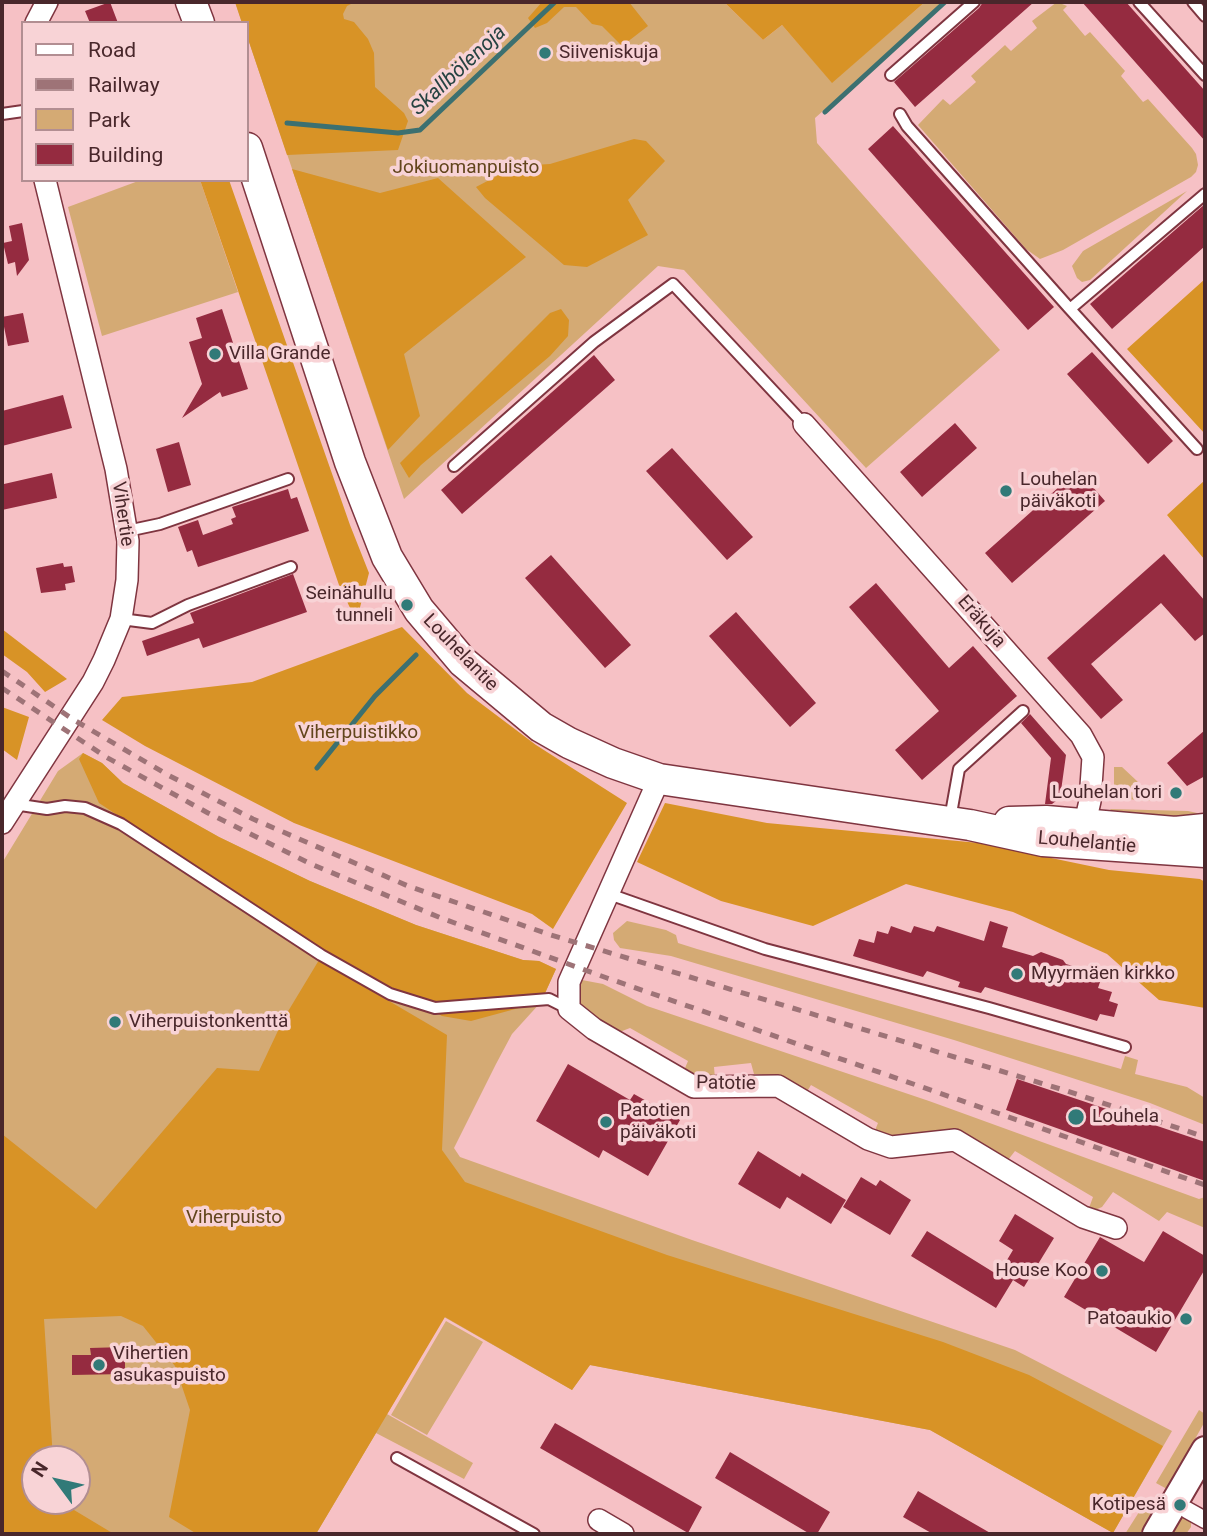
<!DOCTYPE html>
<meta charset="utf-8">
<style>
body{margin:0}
#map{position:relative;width:1207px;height:1536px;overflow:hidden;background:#f6c1c5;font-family:Roboto,sans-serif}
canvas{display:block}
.frame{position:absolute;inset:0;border:4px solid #49272b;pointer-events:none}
.legend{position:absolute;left:21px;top:21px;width:228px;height:161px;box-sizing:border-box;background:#f8d3d6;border:2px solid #b28e92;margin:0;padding:9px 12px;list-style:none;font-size:21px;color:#49272b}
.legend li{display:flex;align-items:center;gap:14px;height:35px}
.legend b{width:35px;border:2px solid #b28e92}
.north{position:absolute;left:21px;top:1445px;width:70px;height:70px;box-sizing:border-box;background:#f8d3d6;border:2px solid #b28e92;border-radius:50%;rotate:303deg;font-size:19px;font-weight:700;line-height:28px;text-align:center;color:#49272b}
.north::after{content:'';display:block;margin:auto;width:24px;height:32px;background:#317a78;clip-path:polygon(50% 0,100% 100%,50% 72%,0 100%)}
</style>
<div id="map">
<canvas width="1207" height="1536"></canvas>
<div class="frame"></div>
<ul class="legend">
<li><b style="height:9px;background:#fff"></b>Road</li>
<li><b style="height:9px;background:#9e7377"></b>Railway</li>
<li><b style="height:19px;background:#d4aa74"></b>Park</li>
<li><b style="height:19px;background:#952b40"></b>Building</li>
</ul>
<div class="north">N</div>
</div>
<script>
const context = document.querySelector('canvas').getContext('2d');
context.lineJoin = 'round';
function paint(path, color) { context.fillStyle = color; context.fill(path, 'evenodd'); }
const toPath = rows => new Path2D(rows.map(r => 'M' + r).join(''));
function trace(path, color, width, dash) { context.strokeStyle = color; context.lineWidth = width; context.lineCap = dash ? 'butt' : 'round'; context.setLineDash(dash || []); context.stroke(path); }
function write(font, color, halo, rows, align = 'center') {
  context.font = font + ' Roboto,sans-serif'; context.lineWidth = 7; context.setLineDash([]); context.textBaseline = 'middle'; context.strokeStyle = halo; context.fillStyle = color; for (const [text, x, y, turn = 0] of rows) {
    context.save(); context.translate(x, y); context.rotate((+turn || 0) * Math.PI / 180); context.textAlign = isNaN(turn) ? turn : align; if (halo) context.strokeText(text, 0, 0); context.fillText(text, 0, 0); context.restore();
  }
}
paint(toPath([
 [235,2,724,2,763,40,782,25,832,82,925,2,947,2,815,118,817,143,1000,350,866,468,684,270,658,266,404,499,247,36,247,23,242,23],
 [1057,2,1067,6,1063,10,1085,36,1090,32,1125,71,1121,76,1143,102,1148,99,1192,148,1196,154,1198,165,1196,172,1191,177,1063,250,1040,259,1026,249,918,125,943,99,950,105,976,82,971,76,1005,45,1011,51,1037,28,1032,21],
 [141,180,200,180,238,292,102,336,68,207],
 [1187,191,1090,280,1082,282,1077,278,1072,266,1083,251],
 [83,753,102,763,123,783,219,837,310,881,416,925,523,960,539,961,556,969,541,1002,512,1034,496,1064,454,1148,460,1157,692,1240,1015,1350,1172,1431,1113,1533,930,1430,590,1365,572,1390,444,1317,387,1414,473,1463,464,1479,376,1433,316,1534,2,1534,2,863,58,771],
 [35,1459,77,1459,77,1501,35,1501],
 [1114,767,1122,767,1137,781,1151,801,1114,798],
 [1110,809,1188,811,1197,813,1201,821,1114,813],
 [627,921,666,930,676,935,678,943,697,949,1121,1069,1125,1056,1138,1060,1135,1074,1187,1087,1205,1098,1205,1125,1150,1103,954,1040,671,956,620,948,614,940,613,933],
 [582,980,603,984,647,1006,929,1101,1199,1199,1205,1197,1205,1228,1167,1212,1159,1221,1113,1192,1102,1207,1095,1210,1089,1208,1093,1197,1015,1151,1008,1160,968,1135,944,1133,884,1137,874,1133,878,1123,811,1085,805,1095,773,1076,754,1074,751,1063,714,1067,715,1079,701,1081,683,1073,688,1061,630,1028,617,1033,587,1016,574,999],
 [446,1321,483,1342,427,1435,391,1415],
 [1199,1410,1205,1414,1204,1423,1167,1489,1156,1483],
 [1148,1498,1156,1505,1140,1534,1125,1534],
 [1183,1516,1191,1522,1191,1527,1186,1534,1173,1534]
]), '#d4aa74');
paint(toPath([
 [235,2,355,2,347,6,343,14,344,19,354,22,368,39,374,53,375,87,404,113,408,121,398,150,287,155,247,36,247,23,242,23],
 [542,2,629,2,648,26,622,46,602,26,592,24,576,7,564,7,547,23,535,28,528,18],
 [724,2,925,2,832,83,782,25,763,40],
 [634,139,646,141,665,161,628,200,648,235,587,267,564,265,485,198,476,187,516,166,550,164],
 [292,169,380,193,438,178,526,257,404,354,420,416,388,450],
 [200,180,229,180,350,525,369,573,358,615,353,614,339,585],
 [1205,279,1205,434,1127,349],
 [561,309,569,320,568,336,550,356,421,465,409,478,400,463,550,313],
 [1205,480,1205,560,1167,515],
 [402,627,467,693,536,745,627,803,553,929,532,914,294,823,145,746,102,720,122,697,252,682],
 [2,629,67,679,45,692,27,672,2,654],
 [2,707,29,717,17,760,2,749],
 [83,753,102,763,123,783,219,837,310,881,416,925,523,960,539,961,556,969,541,1002,471,1021,442,1016,320,949,99,803,79,759],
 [665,803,767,823,979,843,1109,870,1200,879,1205,882,1205,1008,1159,1000,1107,954,1013,912,906,884,813,926,721,901,637,862],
 [319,960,447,1035,442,1150,465,1182,667,1255,943,1342,1029,1375,1163,1446,1113,1533,930,1430,590,1365,572,1390,445,1317,316,1534,197,1534,169,1517,190,1410,175,1366,143,1326,121,1316,44,1319,53,1459,35,1459,35,1501,59,1501,114,1534,2,1534,2,1134,96,1209,217,1068,259,1071,284,1018]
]), '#d89326');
trace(toPath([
 [825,112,945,2],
 [287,123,398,133,420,130,555,2],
 [317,768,375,696,416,655]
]), '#3c7070', 5);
paint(toPath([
 [110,2,118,23,90,23,85,11],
 [1034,2,915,107,894,82,979,8,983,2],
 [1082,2,1126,2,1205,91,1205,141],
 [893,126,1054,307,1028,330,868,149],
 [1205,204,1205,246,1112,329,1090,304],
 [22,223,29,260,17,276,15,262,8,264,3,243,12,241,9,226],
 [222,309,248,389,222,397,220,392,182,418,202,384,189,342,202,338,196,318],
 [23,313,29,342,8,346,2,317],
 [1092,352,1173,441,1148,464,1067,374],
 [594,355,615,380,462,514,441,490],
 [63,395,72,428,2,446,2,411],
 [955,423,977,448,922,497,900,472],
 [179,442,191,485,168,492,156,449],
 [672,448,753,537,727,560,646,471],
 [1078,470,1105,501,1012,583,985,553],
 [52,473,57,498,2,510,4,484],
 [288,489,291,499,297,497,309,531,198,567,192,550,187,552,178,527,198,520,203,535,233,524,231,519,236,517,232,507],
 [1164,554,1205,601,1205,633,1195,641,1161,603,1091,664,1123,700,1101,719,1047,658],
 [551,555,631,645,605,668,525,578],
 [63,563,64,567,72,566,75,582,65,584,66,590,41,593,36,568],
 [293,574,307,612,203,648,199,638,147,656,142,641,194,623,190,613],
 [876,583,949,668,973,646,1017,696,922,780,895,750,939,711,849,607],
 [736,612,816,703,790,727,709,636],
 [1030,714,1066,755,1060,798,1052,804,1045,804,1051,758,1021,723],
 [1205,730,1205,776,1187,786,1167,763],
 [990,921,1008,927,1002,947,1033,956,1041,952,1063,960,1066,964,1083,969,1081,976,1100,982,1098,988,1112,992,1109,1001,1118,1004,1114,1017,1100,1014,1097,1021,985,987,981,993,958,987,960,982,927,971,923,977,853,956,859,939,874,943,877,931,888,934,891,926,911,933,914,926,934,932,937,926,984,941],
 [568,1064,630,1100,634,1094,680,1120,648,1176,603,1150,599,1158,536,1121],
 [1017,1079,1205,1142,1205,1181,1006,1110],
 [758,1151,800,1177,802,1173,846,1200,831,1224,787,1197,780,1209,738,1184],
 [861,1177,876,1186,880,1180,911,1200,890,1235,843,1207],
 [1015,1214,1054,1238,1024,1287,1013,1280,996,1308,911,1256,927,1231,998,1275,1013,1250,999,1241],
 [1163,1231,1205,1256,1205,1269,1156,1352,1064,1297,1100,1237,1144,1262],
 [125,1347,125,1374,72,1375,72,1355,91,1355,90,1348],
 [555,1423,702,1507,688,1533,540,1448],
 [730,1452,830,1512,817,1534,810,1534,715,1478],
 [918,1491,959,1515,992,1534,933,1534,903,1517]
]), '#952b40');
const service = toPath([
 [1139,2,1205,75],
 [1193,2,1205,16],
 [891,75,974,2],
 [2,114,23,111],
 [900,114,907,126,1070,309,1205,194],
 [1070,309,1197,449],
 [454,466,594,342,673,284,804,424],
 [127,531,160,524,288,479],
 [121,619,152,623,188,605,291,567],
 [14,804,47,809,65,806,85,808,121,824,321,955,390,994,435,1008,549,999,569,1009],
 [950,819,959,769,1023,711],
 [609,894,765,949,989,1008,1125,1047],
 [397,1458,534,1534]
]);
const pedestrian = toPath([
 [1187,1510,1205,1520]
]);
const minor = toPath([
 [36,23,47,2],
 [804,424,1081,735,1093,757,1090,801,1082,836],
 [659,779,569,982,569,1009,594,1029,694,1087,778,1086,868,1139,891,1147,955,1140,1083,1217,1116,1228],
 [2,823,93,682,104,660,121,619,127,580,128,541,116,469,45,180],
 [599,1520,623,1534]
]);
const tertiary = toPath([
 [1156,1534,1205,1450]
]);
const secondary = toPath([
 [191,2,199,23],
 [247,148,350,462,387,557,419,610,463,662,541,727,569,743,613,763,659,779,970,825,1043,841,1205,852],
 [1009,822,1046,821,1175,832,1205,829]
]);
trace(service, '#7f3540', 14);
trace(pedestrian, '#7f3540', 19);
trace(minor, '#7f3540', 24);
trace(tertiary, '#7f3540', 30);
trace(secondary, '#7f3540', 33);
trace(service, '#fff', 10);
trace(pedestrian, '#fff', 16);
trace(minor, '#fff', 21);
trace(tertiary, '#fff', 26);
trace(secondary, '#fff', 30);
trace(toPath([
 [2,671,74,720,168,775,253,819,408,886,551,935,1067,1091,1205,1137],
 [2,688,106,757,208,813,311,864,441,918,607,978,1205,1185]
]), '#9e7377', 5, [9, 9]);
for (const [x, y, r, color] of [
 [545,53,7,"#317a78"],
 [215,354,7,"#317a78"],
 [1006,491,7,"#317a78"],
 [407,605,7,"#317a78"],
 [1176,793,7,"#317a78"],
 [1017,974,7,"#317a78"],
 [115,1022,7,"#317a78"],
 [1076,1117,9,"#317a78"],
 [606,1122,7,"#317a78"],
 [1102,1271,7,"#317a78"],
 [1186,1319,7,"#317a78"],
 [99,1365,7,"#317a78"],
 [1180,1505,7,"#317a78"]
]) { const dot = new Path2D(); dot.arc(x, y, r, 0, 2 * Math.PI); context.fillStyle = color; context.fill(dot); trace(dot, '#f8d3d6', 2.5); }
write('19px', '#49272b', '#f8d3d6', [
 ["Siiveniskuja",559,53],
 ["Villa Grande",229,354],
 ["Louhelan",1020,480],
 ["päiväkoti",1020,502],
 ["Seinähullu",393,594,"right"],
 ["tunneli",393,616,"right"],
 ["Louhelan tori",1162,793,"right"],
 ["Myyrmäen kirkko",1031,974],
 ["Viherpuistonkenttä",129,1022],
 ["Patotien",620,1111],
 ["päiväkoti",620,1133],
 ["Louhela",1092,1117],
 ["House Koo",1088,1271,"right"],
 ["Patoaukio",1172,1319,"right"],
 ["Vihertien",113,1354],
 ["asukaspuisto",113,1376],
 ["Kotipesä",1166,1505,"right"]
], 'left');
write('19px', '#62451c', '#f8d3d6', [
 ["Jokiuomanpuisto",466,168],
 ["Viherpuistikko",358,733],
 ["Viherpuisto",234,1218]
]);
write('19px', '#49272b', '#f8d3d6', [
 ["Vihertie",122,514,82],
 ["Eräkuja",981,622,49],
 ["Louhelantie",460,653,46],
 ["Louhelantie",1087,843,5],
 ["Patotie",726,1084,1]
]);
write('italic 21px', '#264342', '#f8d3d6', [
 ["Skallbölenoja",459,71,-43]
]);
</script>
